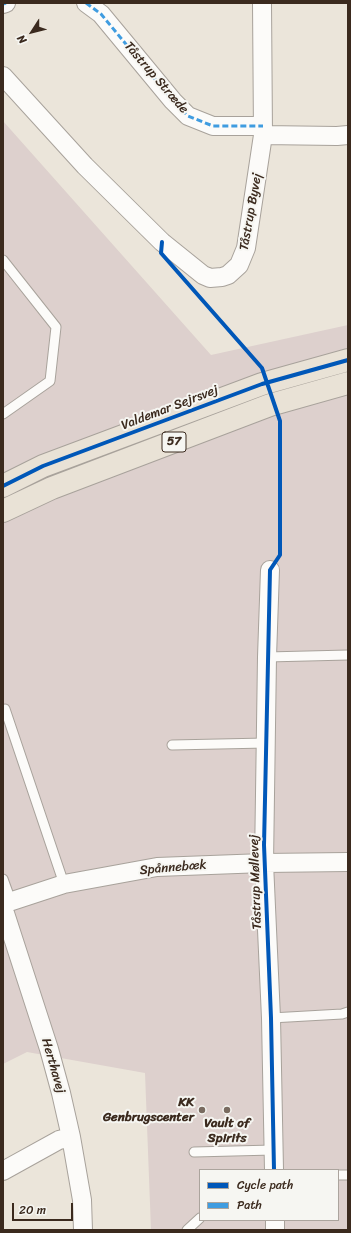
<!DOCTYPE html>
<meta charset="utf-8">
<style>
body{margin:0}
#map{position:relative;width:351px;height:1233px;overflow:hidden;background:#ebe5da;font-family:Sriracha,sans-serif}
canvas{display:block}
.frame{position:absolute;inset:0;border:4px solid #3b2a1e;pointer-events:none}
.legend{position:absolute;left:199px;top:1169px;width:140px;height:52px;box-sizing:border-box;background:#f6f6f2;border:1px solid #aba49d;margin:0;padding:5px 7px;list-style:none;font-size:12px;color:#3b2a1e}
.legend li{display:flex;align-items:center;gap:8px;height:20px}
.legend b{width:20px;border:1px solid #aba49d}
.north{position:absolute;left:12px;top:12px;width:40px;height:40px;-webkit-text-stroke:3px #f6f6f2;paint-order:stroke;rotate:234deg;font-size:11px;font-weight:700;line-height:16px;text-align:center;color:#3b2a1e}
.north::after{content:'';display:block;margin:auto;width:14px;height:18px;background:#3b2a1e;clip-path:polygon(50% 0,100% 100%,50% 72%,0 100%)}
.scale{position:absolute;left:12px;top:1203px;width:61px;height:18px;box-sizing:border-box;border:2px solid #3b2a1e;border-top:0;padding-left:5px;font-size:12px;line-height:14px;white-space:nowrap;color:#3b2a1e;-webkit-text-stroke:3px #f6f6f2;paint-order:stroke}
</style>
<div id="map">
<canvas width="351" height="1233"></canvas>
<div class="frame"></div>
<ul class="legend">
<li><b style="height:5px;background:#0057b8"></b>Cycle path</li>
<li><b style="height:5px;background:#3f9ce0"></b>Path</li>
</ul>
<div class="north">N</div>
<div class="scale">20 m</div>
</div>
<script>
const context = document.querySelector('canvas').getContext('2d');
context.lineJoin = 'round';
function paint(path, color) { context.fillStyle = color; context.fill(path, 'evenodd'); }
const toPath = rows => new Path2D(rows.map(r => 'M' + r).join(''));
function trace(path, color, width, dash) { context.strokeStyle = color; context.lineWidth = width; context.lineCap = dash ? 'butt' : 'round'; context.setLineDash(dash || []); context.stroke(path); }
function write(font, color, halo, rows, align = 'center') {
  context.font = font + ' Sriracha,sans-serif'; context.lineWidth = 4; context.setLineDash([]); context.textBaseline = 'middle'; context.strokeStyle = halo; context.fillStyle = color; for (const [text, x, y, turn = 0] of rows) {
    context.save(); context.translate(x, y); context.rotate((+turn || 0) * Math.PI / 180); context.textAlign = isNaN(turn) ? turn : align; if (halo) context.strokeText(text, 0, 0); context.fillText(text, 0, 0); context.restore();
  }
}
paint(toPath([
 [3,121,211,355,348,325,348,1230,151,1230,145,1073,27,1052,3,1064],
 [200,1170,338,1170,338,1220,200,1220]
]), '#ddd0cd');
const lane = toPath([
 [3,260,56,327,50,381,3,414],
 [267,657,348,655],
 [3,710,5,709,64,884],
 [172,745,266,743],
 [3,879,11,901],
 [271,1018,342,1014,348,1012],
 [194,1152,273,1150],
 [338,1175,348,1175],
 [187,1230,200,1218]
]);
const street = toPath([
 [86,3,101,14,173,101,188,116,213,126,263,126],
 [3,4,6,3],
 [3,76,85,166,162,242,203,275,210,278,222,277,228,275,239,265,246,248,263,135,262,3],
 [263,135,337,136,348,135],
 [270,570,267,657,264,863,271,1018,274,1170],
 [3,904,64,884,157,867,264,863,348,862],
 [3,907,49,1049,61,1093,71,1137,82,1200,83,1230],
 [3,1171,59,1140,71,1137],
 [275,1220,275,1230]
]);
const primary = toPath([
 [3,486,43,466,262,384,348,360],
 [3,511,52,488,270,405,348,383]
]);
trace(lane, '#a8a29b', 11);
trace(street, '#a8a29b', 20);
trace(primary, '#a8a29b', 24);
trace(lane, '#fcfbf9', 9);
trace(street, '#fcfbf9', 18);
trace(primary, '#e9e2d6', 22);
trace(toPath([
 [86,3,101,14,173,101,188,116,213,126,263,126],
 [3,4,6,3]
]), '#3f9ce0', 3, [6, 3]);
trace(toPath([
 [162,242,161,253,262,368,280,421,280,555,270,570,264,845,271,1018,274,1170],
 [3,486,43,466,262,384,348,360]
]), '#0057b8', 4);
for (const [x, y, r, color] of [
 [202,1110,4,"#796b60"],
 [227,1110,4,"#796b60"]
]) { const dot = new Path2D(); dot.arc(x, y, r, 0, 2 * Math.PI); context.fillStyle = color; context.fill(dot); trace(dot, '#f6f6f2', 1.5); }
for (const [x, y, w] of [
 [174,442,24]
]) { const box = new Path2D(); box.roundRect(x - w / 2, y - 10, w, 20, 3); context.fillStyle = '#f6f6f2'; context.fill(box); trace(box, '#3b2a1e', 1); }
write('bold 12px', '#3b2a1e', null, [
 ["57",174,442]
]);
write('13px', '#3b2a1e', '#f6f6f2', [
 ["Tåstrup Stræde",156,78,49],
 ["Tåstrup Byvej",251,212,-80],
 ["Valdemar Sejrsvej",170,408,-21],
 ["Spånnebæk",173,868,-5],
 ["Tåstrup Møllevej",256,882,-92],
 ["Herthavej",53,1066,74]
]);
write('bold 13px', '#3b2a1e', '#f6f6f2', [
 ["KK",194,1103],
 ["Genbrugscenter",194,1118],
 ["Vault of",227,1124,"center"],
 ["Spirits",227,1139,"center"]
], 'right');
</script>
